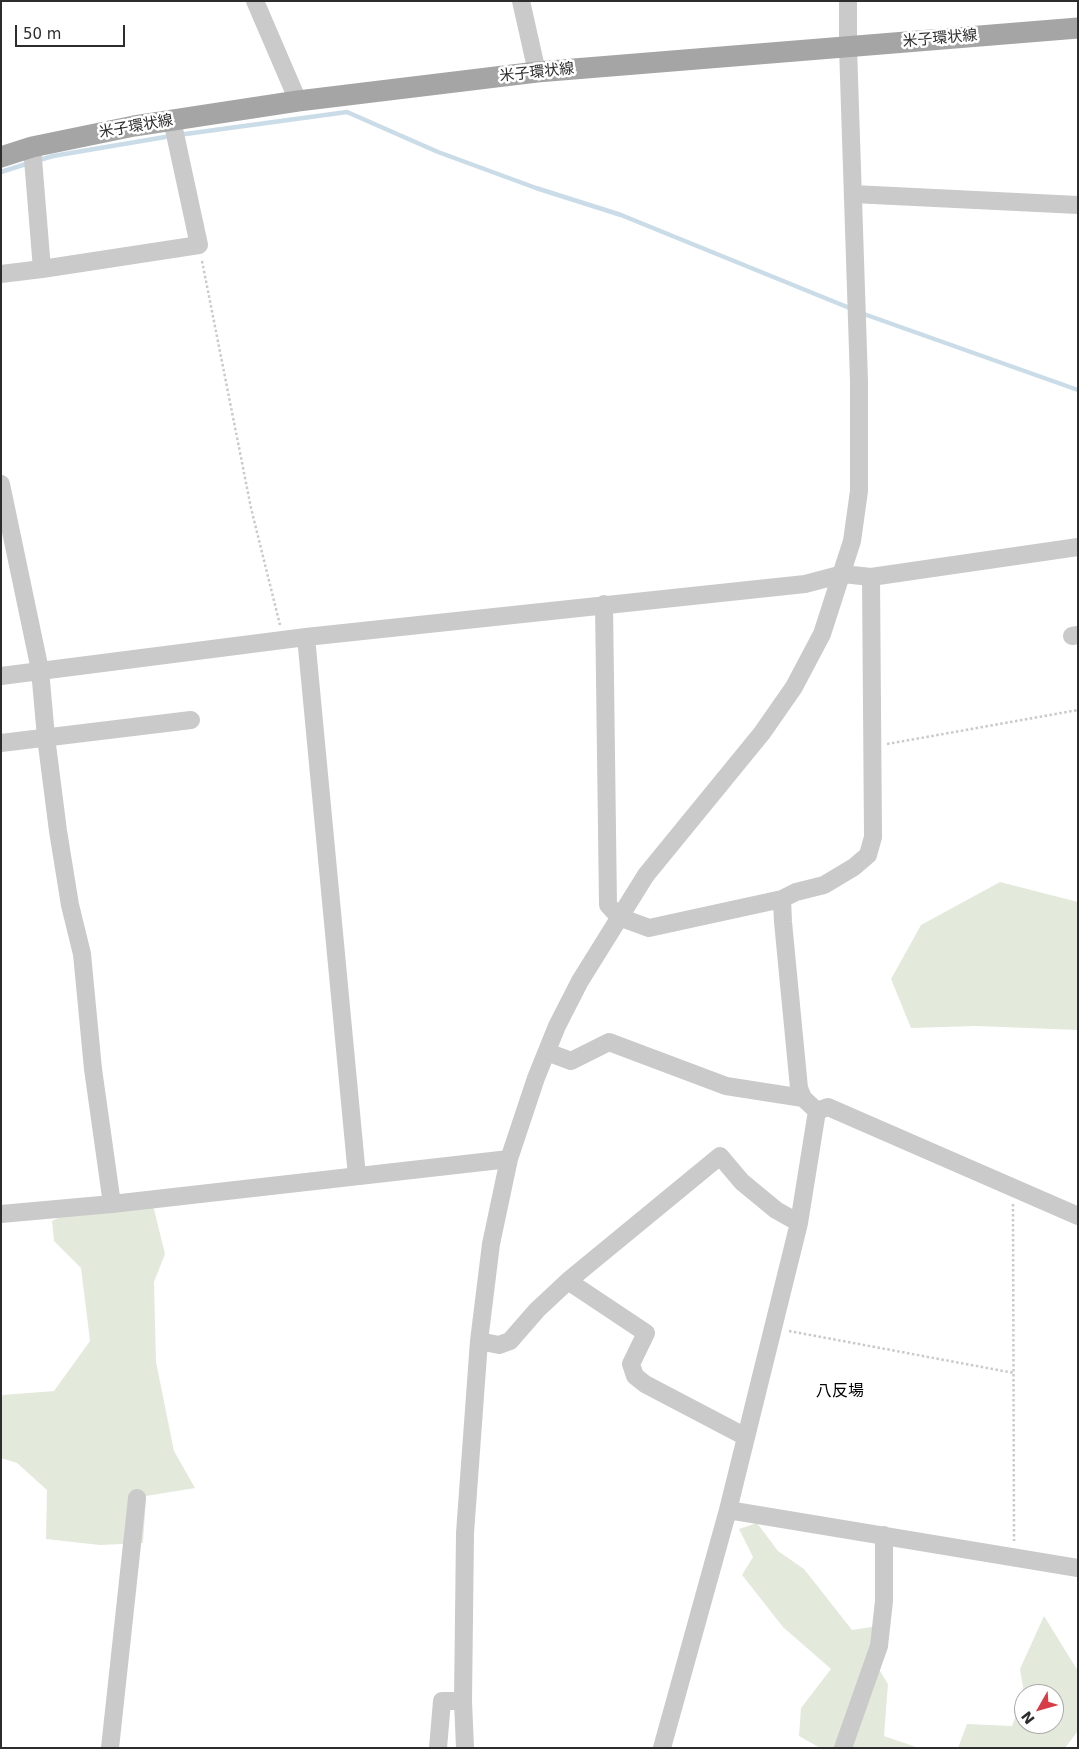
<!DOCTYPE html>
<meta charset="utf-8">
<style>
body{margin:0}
#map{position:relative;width:1079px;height:1749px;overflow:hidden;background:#fff;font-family:"DejaVu Sans",sans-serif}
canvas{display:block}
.frame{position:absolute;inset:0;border:2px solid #2d2d2d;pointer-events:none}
.north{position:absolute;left:1014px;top:1684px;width:50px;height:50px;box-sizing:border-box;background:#fff;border:1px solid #ababab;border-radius:50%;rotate:232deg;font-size:14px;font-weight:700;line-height:20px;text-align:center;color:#2d2d2d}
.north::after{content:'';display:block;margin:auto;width:18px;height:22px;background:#d73d47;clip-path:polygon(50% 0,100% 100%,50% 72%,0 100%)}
.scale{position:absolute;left:15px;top:25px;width:110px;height:22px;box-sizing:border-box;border:2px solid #2d2d2d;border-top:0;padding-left:6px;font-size:15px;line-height:18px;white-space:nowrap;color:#2d2d2d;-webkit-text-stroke:4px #fff;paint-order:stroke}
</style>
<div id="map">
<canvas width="1079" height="1749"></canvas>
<div class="frame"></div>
<div class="north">N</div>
<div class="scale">50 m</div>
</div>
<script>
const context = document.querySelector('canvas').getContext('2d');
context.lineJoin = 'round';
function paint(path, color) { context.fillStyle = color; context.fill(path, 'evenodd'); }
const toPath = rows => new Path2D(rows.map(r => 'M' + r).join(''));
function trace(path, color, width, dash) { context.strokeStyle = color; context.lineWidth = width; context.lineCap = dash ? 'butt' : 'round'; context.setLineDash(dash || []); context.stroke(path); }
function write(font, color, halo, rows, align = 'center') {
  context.font = font + ' "DejaVu Sans","Noto Sans JP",sans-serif'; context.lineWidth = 5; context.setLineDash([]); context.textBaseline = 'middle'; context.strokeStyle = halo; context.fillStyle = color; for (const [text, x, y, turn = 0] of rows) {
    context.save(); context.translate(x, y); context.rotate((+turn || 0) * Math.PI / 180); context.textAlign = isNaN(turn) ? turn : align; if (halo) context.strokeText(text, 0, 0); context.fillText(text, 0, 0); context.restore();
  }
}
paint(toPath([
 [1000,882,1078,902,1078,1030,976,1026,911,1028,891,979,921,925],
 [153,1205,165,1254,154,1282,156,1362,174,1451,195,1488,146,1496,143,1543,100,1545,46,1539,47,1490,17,1463,1,1458,1,1398,3,1395,54,1391,90,1341,81,1268,54,1241,52,1221,68,1213],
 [757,1523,778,1551,804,1569,852,1630,877,1626,870,1655,888,1684,884,1736,919,1748,820,1748,799,1736,801,1708,831,1669,783,1627,742,1575,753,1557,739,1529],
 [1044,1616,1078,1671,1078,1731,1074,1736,1065,1748,958,1748,967,1724,1012,1726,1024,1693,1020,1669],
 [1024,1694,1054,1694,1054,1724,1024,1724]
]), '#e3eadc');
trace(toPath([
 [178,135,347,112,438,152,536,188,621,215,852,309],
 [36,161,53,156,171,136],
 [1,172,29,163],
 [861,313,1078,390]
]), '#cadce8', 4.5);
trace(toPath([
 [202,261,251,508,280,625],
 [887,744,1078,710],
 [1013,1204,1014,1541],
 [789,1331,1014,1373]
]), '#cacaca', 2.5, [2.5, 2.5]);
trace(toPath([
 [255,1,298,101],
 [521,1,537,72],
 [853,194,1078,205],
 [42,269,199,245,172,120],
 [1,274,42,269,32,147],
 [1,484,40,670,46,737,58,831,70,905,82,954,93,1069,112,1204,509,1159],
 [604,604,608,905,619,917,649,928,782,899],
 [1072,636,1078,635],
 [306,637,357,1176],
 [1,676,306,637,805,584,843,574,871,577,1078,547],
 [1,743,191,720],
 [547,1052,571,1061,609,1042,726,1086,803,1098],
 [817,1111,803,1098,799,1088,783,922,782,899,796,892,824,885,854,867,868,855,873,837,871,577],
 [817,1111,828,1107,1078,1216],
 [1,1214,112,1204],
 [568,1281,646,1333,631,1364,635,1376,645,1384,746,1437],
 [479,1341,499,1345,510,1341,537,1310,568,1281,720,1156,742,1182,776,1210,799,1223],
 [728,1510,1078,1568],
 [110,1748,137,1498],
 [438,1748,442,1701,463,1701],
 [465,1748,463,1701,465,1533,479,1341,491,1244,509,1159,536,1078,557,1026,580,981,646,875,762,733,794,687,822,634,852,541,859,491,859,381,848,47,848,1],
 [662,1748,728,1510,799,1223,817,1111],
 [843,1748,879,1646,884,1601,884,1535]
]), '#cacaca', 18);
trace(toPath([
 [1,157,32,147,134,126,298,101,537,72,1078,28]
]), '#a5a5a5', 21);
write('15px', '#2d2d2d', '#fff', [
 ["米子環状線",940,39,-5],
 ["米子環状線",537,73,-6],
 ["米子環状線",136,127,-10]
]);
write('16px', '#000', '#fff', [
 ["八反場",840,1392]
]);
</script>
